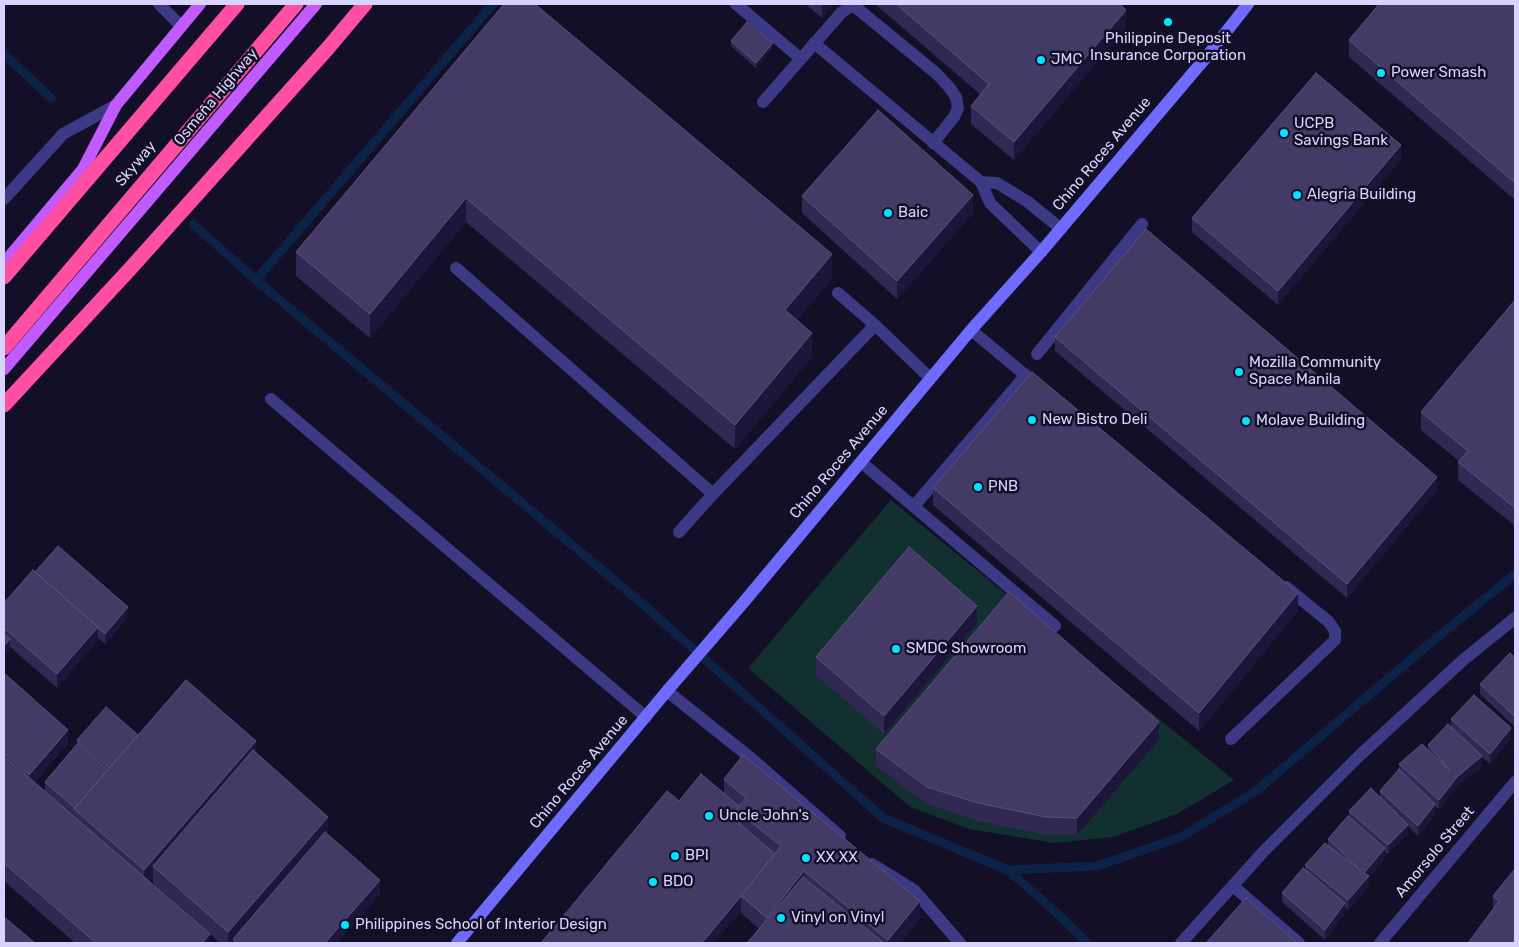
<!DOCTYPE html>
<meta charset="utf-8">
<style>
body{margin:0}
#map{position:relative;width:1519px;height:947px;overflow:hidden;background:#130f26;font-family:Rubik,sans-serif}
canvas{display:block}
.frame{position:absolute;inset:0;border:5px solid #d9d4ff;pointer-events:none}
</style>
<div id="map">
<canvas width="1519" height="947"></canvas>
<div class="frame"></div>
</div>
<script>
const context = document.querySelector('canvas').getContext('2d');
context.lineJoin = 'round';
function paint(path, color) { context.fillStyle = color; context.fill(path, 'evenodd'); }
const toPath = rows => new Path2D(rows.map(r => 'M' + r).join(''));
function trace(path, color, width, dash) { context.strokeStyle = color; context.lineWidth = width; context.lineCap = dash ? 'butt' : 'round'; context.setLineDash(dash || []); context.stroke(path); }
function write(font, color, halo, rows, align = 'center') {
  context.font = font + ' Rubik,sans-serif'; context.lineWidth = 5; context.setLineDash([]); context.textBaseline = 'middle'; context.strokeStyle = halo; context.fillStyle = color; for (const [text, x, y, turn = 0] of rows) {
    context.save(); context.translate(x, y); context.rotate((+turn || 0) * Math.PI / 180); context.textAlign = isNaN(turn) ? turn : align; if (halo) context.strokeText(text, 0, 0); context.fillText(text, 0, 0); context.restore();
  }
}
paint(toPath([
 [891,500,1234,780,1177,814,1113,837,1054,843,969,829,910,807,748,668]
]), '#12302f');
trace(toPath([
 [4,54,51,98],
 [193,224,256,280,645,606,883,818,1008,870,1060,916,1087,943],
 [256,280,493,4],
 [1008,870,1097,866,1181,837,1256,791,1429,644,1515,574]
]), '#0c2248', 9);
trace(toPath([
 [736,4,800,58],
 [814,43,981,182,990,203,1041,252],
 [763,102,842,12,853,5,937,74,949,87,956,97,958,108,954,117,933,143],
 [981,182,997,183,1028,202,1060,228],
 [456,268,713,494],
 [838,293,875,325,930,378],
 [971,330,1041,388],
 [1037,354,1142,224],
 [271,399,646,717],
 [861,462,1055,626],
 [914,506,1026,375],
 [679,532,713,494,875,325],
 [667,691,752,759,840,836],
 [1231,739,1335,640,1335,631,1329,622,1286,587],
 [872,864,914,890,960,943]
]), '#3d3a85', 12);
trace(toPath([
 [159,4,181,26],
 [1233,886,1299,943],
 [1181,943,1264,851,1358,757,1462,661,1515,618],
 [1380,943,1515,782]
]), '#3d3a85', 12);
trace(toPath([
 [4,199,63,134,116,105]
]), '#3d3a85', 12);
trace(toPath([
 [457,943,667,691,743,603,971,330,1041,252,1208,55,1248,4]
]), '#6f6bff', 12);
trace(toPath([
 [4,263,83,169,116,105,200,4],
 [4,369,316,4]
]), '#c25bff', 12);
trace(toPath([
 [4,277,237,4],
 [4,348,296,4],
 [4,405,130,269,328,48,365,4]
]), '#ff4fa3', 15);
paint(toPath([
 [504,4,832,278,797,320,812,357,735,449,466,222,370,338,296,276,296,252],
 [805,4,834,4,822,18],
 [875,4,1120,4,1126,27,1014,160,971,124,971,106,981,95],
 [1515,4,1515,200,1349,57,1349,40],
 [731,41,773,48,756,68,731,46],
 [1401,159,1278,305,1192,232,1192,218],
 [802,196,973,213,897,299,802,213],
 [1515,300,1515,526,1458,480,1458,462,1459,461,1421,430,1421,412],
 [1055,337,1437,490,1347,598,1055,351],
 [933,488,1298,611,1199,731,933,505],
 [35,572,128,617,105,644,98,638,98,640,57,688,10,647,10,649,4,656,4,603],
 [977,624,884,734,816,675,816,657],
 [1515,658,1515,727,1480,694,1480,684],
 [4,673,68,743,34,783,45,791,45,782,77,744,77,740,138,735,256,753,380,894,337,943,220,943,153,884,153,878,149,882,210,943,75,943,4,881],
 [1451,719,1511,738,1490,764,1482,757,1482,766,1457,787,1439,809,1435,806,1435,814,1418,836,1408,826,1408,834,1388,854,1385,852,1385,858,1369,877,1369,886,1348,910,1345,907,1345,913,1325,940,1282,902,1282,893,1305,870,1305,865,1328,845,1328,839,1349,817,1349,811,1380,797,1380,791,1399,770,1399,764,1428,750,1428,745,1451,726],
 [1159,740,1077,835,1046,835,978,821,927,804,876,766,876,749],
 [724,779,920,919,900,943,747,943,759,929,741,913,741,911,713,943,541,943,679,801,724,793],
 [1515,869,1515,943,1493,909,1493,896]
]), '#312854');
paint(toPath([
 [822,4,834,4,822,18],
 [1126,10,1126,27,1014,160,1014,142],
 [773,43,773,48,756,68,756,63],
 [1401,145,1401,159,1278,305,1278,291],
 [973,195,973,213,897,299,897,281],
 [466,198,466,222,370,338,370,314],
 [832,254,832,278,785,334,785,310],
 [812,333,812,357,735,449,735,425],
 [1437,477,1437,490,1347,598,1347,584],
 [1298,593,1298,611,1199,731,1199,713],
 [977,606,977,624,884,734,884,716],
 [128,607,128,617,105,644,105,634],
 [98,627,98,640,57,688,57,674],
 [10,639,10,649,4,656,4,646],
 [1159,722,1159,740,1077,835,1077,818],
 [1511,728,1511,738,1490,764,1490,754],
 [68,730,68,743,29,789,29,775],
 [256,741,256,759,153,866,153,878,144,888,144,870],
 [1482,756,1482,766,1457,787,1439,809,1439,800,1457,777],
 [1435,804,1435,814,1418,836,1418,826],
 [736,812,736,826,732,817],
 [328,817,328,834,233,939,233,943,228,943,228,932],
 [1408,825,1408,834,1388,854,1388,845],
 [1385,848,1385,858,1369,877,1369,886,1348,910,1348,900,1364,873],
 [804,871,804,889,767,935,767,918],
 [380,880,380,894,337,943,325,943],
 [741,897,741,911,713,943,702,943],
 [920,901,920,919,900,943,888,943,888,940],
 [1345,903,1345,913,1325,940,1325,930],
 [210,934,210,943,202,943]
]), '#1d163a');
const building = toPath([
 [504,4,535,4,832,254,785,310,812,333,735,425,466,198,370,314,296,252,504,4],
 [896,4,1120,4,1126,10,1014,142,971,106,989,84,896,4],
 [1379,4,1515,4,1515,183,1349,40,1379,4],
 [747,22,773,43,756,63,731,41,747,22],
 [1316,73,1401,145,1278,291,1192,218,1316,73],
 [878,110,973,195,897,281,802,196,878,110],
 [1146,229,1437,477,1347,584,1055,337,1146,229],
 [1515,300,1515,508,1458,462,1468,451,1421,412,1515,300],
 [1032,372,1298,593,1199,713,933,488,1032,372],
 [58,546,128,607,105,634,98,628,98,627,35,572,58,546],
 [909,547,977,606,884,716,816,657,909,547],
 [33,570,98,627,57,674,4,628,4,603,33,570],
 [1009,592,1159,722,1077,818,1046,817,978,803,927,787,876,749,1009,592],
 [4,634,10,639,4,646,4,634],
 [1510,653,1515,658,1515,717,1480,684,1510,653],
 [4,673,68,730,29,775,4,753,4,673],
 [186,680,256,741,144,870,74,809,186,680],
 [1474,695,1511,728,1490,754,1451,719,1474,695],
 [106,707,138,735,109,768,77,740,106,707],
 [1448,724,1482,756,1457,777,1439,800,1399,764,1422,744,1450,771,1428,745,1448,724],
 [78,743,108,770,75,808,45,782,78,743],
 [253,750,328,817,228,932,153,866,253,750],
 [743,755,920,901,888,940,804,871,767,918,741,896,781,846,736,810,746,798,724,779,743,755],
 [4,756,210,934,202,943,96,943,4,863,4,756],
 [1399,769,1435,804,1418,826,1380,791,1399,769],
 [701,774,739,806,736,810,736,812,732,817,775,854,741,896,702,943,541,943,667,791,679,801,701,774],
 [1371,788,1408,825,1388,845,1349,811,1371,788],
 [1348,816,1385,848,1364,873,1369,876,1348,900,1305,865,1325,843,1359,869,1328,839,1348,816],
 [325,832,380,880,325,943,238,943,233,939,325,832],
 [1303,868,1345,903,1325,930,1282,893,1303,868],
 [1515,869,1515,943,1468,943,1499,901,1493,896,1515,869],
 [803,877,884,943,747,943,803,877],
 [1246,898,1297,943,1206,943,1246,898],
 [4,917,35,943,4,943,4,917]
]);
paint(building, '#433a66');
trace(building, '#5a527e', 1);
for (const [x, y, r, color] of [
 [1168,22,5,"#00e5ff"],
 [1041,60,5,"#00e5ff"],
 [1381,73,5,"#00e5ff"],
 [1284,133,5,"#00e5ff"],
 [1297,195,5,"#00e5ff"],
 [888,213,5,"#00e5ff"],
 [1239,372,5,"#00e5ff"],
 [1032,420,5,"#00e5ff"],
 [1246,421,5,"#00e5ff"],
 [978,487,5,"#00e5ff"],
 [896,649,5,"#00e5ff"],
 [709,816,5,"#00e5ff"],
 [675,856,5,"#00e5ff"],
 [806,858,5,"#00e5ff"],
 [653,882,5,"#00e5ff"],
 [781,918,5,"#00e5ff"],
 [345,925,5,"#00e5ff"]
]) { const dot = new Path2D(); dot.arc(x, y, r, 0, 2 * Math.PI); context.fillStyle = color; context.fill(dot); trace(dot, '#130f26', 2); }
write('15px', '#d9d4ff', '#130f26', [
 ["Philippine Deposit",1168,39,"center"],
 ["Insurance Corporation",1168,56,"center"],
 ["JMC",1051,60],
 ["Power Smash",1391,73],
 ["UCPB",1294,124],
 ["Savings Bank",1294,141],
 ["Alegria Building",1307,195],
 ["Baic",898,213],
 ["Mozilla Community",1249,363],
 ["Space Manila",1249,380],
 ["New Bistro Deli",1042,420],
 ["Molave Building",1256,421],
 ["PNB",988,487],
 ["SMDC Showroom",906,649],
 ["Uncle John's",719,816],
 ["BPI",685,856],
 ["XX XX",816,858],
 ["BDO",663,882],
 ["Vinyl on Vinyl",791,918],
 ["Philippines School of Interior Design",355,925]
], 'left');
write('15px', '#d9d4ff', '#130f26', [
 ["Osmeña Highway",216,97,-50],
 ["Chino Roces Avenue",1102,154,-50],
 ["Skyway",136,164,-50],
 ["Chino Roces Avenue",839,462,-50],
 ["Chino Roces Avenue",579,772,-50],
 ["Amorsolo Street",1435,852,-50]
]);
</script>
